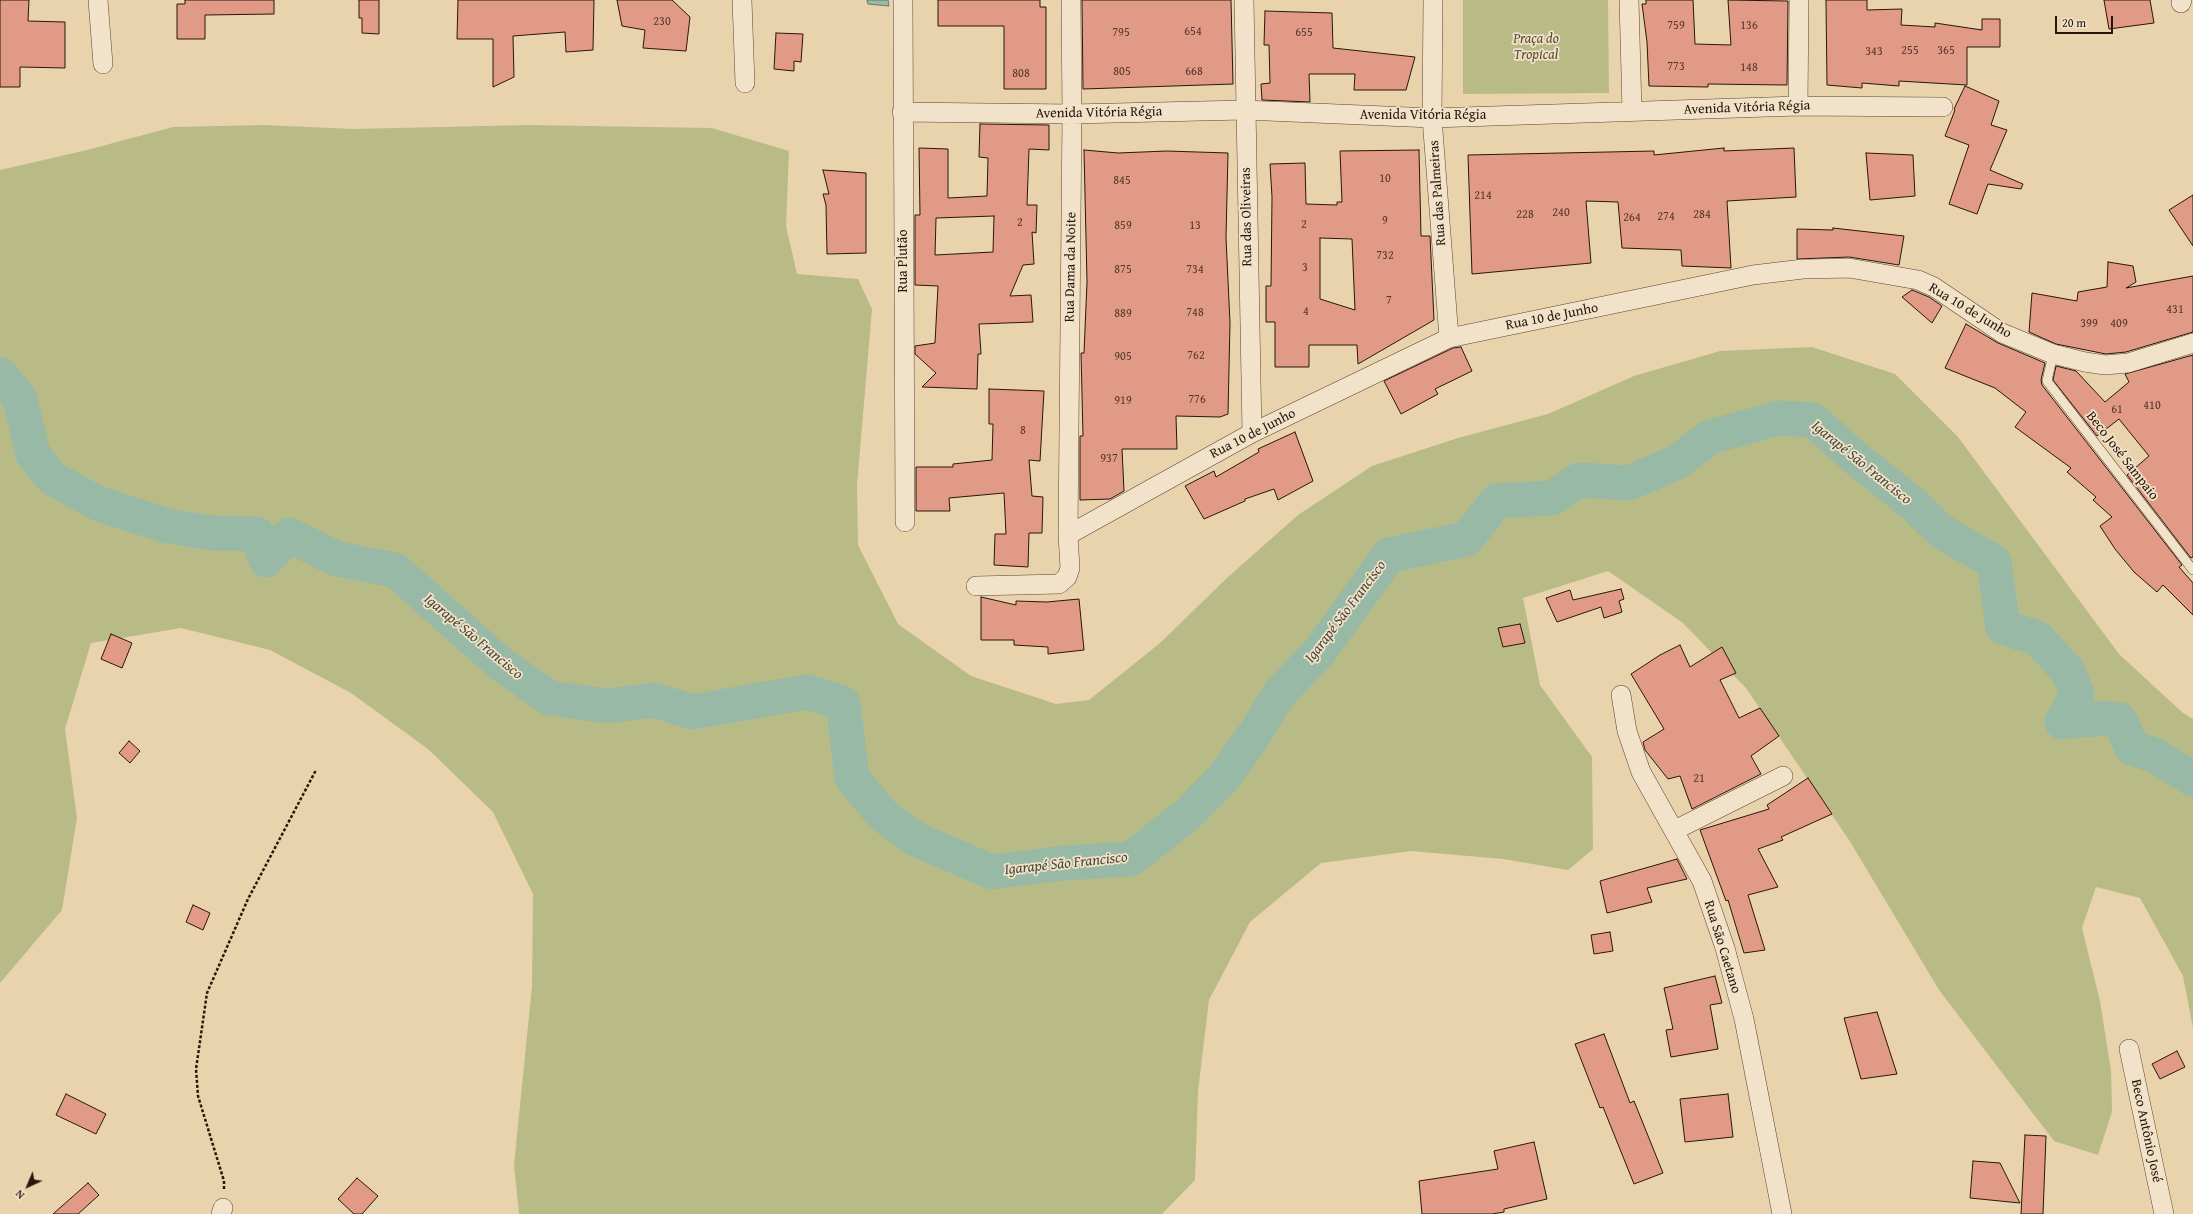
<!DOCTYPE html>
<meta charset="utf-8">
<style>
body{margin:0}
#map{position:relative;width:2193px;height:1214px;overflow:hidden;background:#e9d3ac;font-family:"Gentium Book Plus",serif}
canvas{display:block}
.north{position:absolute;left:8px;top:1166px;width:40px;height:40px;-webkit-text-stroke:3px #f1e2c9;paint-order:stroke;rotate:224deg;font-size:11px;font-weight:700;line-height:16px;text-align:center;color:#29160b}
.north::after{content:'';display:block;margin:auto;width:14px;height:18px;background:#29160b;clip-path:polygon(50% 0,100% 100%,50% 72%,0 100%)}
.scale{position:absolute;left:2055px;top:16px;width:58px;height:18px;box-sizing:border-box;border:2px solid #29160b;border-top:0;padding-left:5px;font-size:12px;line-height:14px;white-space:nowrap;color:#29160b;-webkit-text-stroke:3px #f1e2c9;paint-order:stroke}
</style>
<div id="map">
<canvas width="2193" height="1214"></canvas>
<div class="north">N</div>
<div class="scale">20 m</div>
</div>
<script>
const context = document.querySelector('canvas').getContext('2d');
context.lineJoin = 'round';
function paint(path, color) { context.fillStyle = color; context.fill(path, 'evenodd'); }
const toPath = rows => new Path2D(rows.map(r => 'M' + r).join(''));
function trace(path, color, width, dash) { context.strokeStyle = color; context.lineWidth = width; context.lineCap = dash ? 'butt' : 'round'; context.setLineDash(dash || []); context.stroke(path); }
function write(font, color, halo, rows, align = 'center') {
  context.font = font + ' "Gentium Book Plus",serif'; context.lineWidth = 3.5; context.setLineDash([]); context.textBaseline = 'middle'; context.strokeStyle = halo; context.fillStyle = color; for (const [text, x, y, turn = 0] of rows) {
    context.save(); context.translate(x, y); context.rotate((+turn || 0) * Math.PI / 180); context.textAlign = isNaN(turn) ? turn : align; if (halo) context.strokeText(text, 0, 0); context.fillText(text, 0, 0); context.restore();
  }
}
paint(toPath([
 [1463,0,1608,0,1609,93,1463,94],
 [264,125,353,129,528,125,712,128,789,151,786,226,797,274,858,279,872,309,857,485,858,545,898,624,971,676,1056,704,1089,700,1160,643,1228,577,1298,515,1372,466,1458,438,1548,414,1634,376,1720,351,1812,347,1895,374,1958,437,2119,654,2183,713,2193,719,2193,1028,2183,976,2140,898,2096,887,2082,928,2100,1001,2111,1071,2112,1112,2098,1155,2054,1141,1939,990,1849,840,1746,688,1683,623,1608,571,1523,598,1540,685,1592,757,1593,849,1568,870,1503,859,1411,851,1321,863,1250,922,1209,1000,1198,1091,1195,1180,1162,1214,519,1214,514,1165,532,986,533,894,493,812,428,749,351,693,270,650,181,628,91,643,65,729,77,818,62,910,0,983,0,170,87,150,173,127]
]), '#b9bb87');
const water = toPath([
 [867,0,888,0,889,6,868,4,867,0]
]);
paint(water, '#98b9a5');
trace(water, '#6c7867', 1);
trace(toPath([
 [0,375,19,397,33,454,52,478,99,504,168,526,212,533,257,534,266,560,289,535,337,559,395,570,502,665,550,698,607,706,654,700,692,712,807,692,843,703,852,778,883,815,915,839,992,872,1064,863,1131,859,1188,814,1224,777,1254,735,1279,694,1320,651,1389,555,1466,539,1497,501,1552,498,1579,480,1629,483,1677,462,1710,437,1779,418,1813,420,1853,456,1912,503,1942,532,1994,562,2003,627,2037,638,2067,670,2077,694,2062,722,2104,718,2120,720,2132,748,2154,755,2193,779]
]), '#98b9a5', 35);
const building = toPath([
 [0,0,29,0,28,21,65,22,65,68,20,67,20,87,0,87,0,0],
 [185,0,274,0,274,14,205,15,205,39,177,39,177,4,185,4,185,0],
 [359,0,379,0,379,34,362,33,362,18,359,18,359,0],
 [458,0,594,0,593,50,566,52,565,32,513,36,514,77,493,87,493,39,457,39,458,0],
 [617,0,672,0,690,17,686,51,643,48,645,30,622,26,617,0],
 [938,0,1040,0,1040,7,1046,7,1046,89,1004,89,1004,26,938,26,938,0],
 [1082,0,1231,0,1233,84,1083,89,1082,0],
 [1646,0,1693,0,1695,44,1731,45,1728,0,1788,1,1787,85,1708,84,1708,87,1649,86,1647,42,1642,4,1646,4,1646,0],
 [1826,0,1867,0,1867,10,1902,9,1901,25,1935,27,1935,23,1982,30,1982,19,2000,19,2000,47,1967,47,1967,85,1899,81,1899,86,1862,83,1862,88,1827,85,1826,0],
 [2104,0,2150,0,2154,23,2109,29,2104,0],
 [1265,11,1332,13,1333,48,1415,57,1406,90,1354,90,1355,74,1309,74,1310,102,1262,100,1261,84,1270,83,1269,45,1264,45,1265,11],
 [776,33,803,34,801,62,794,61,794,71,774,69,776,33],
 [1965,86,1999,101,1991,125,2007,130,1990,170,2023,184,2021,189,1988,184,1977,214,1949,204,1969,145,1945,136,1955,110,1954,109,1965,86],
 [980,124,1049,125,1049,150,1029,149,1027,205,1037,205,1036,233,1032,232,1034,264,1023,265,1010,296,1031,295,1033,322,979,324,981,354,978,354,977,389,922,387,936,373,915,354,915,346,935,343,938,286,915,285,915,215,920,215,919,148,948,149,948,198,987,196,988,158,979,157,980,124],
 [994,216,993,252,935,255,936,218,994,216],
 [1724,148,1724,151,1794,148,1796,197,1727,201,1731,268,1682,266,1681,250,1622,248,1618,202,1586,201,1591,263,1472,274,1468,155,1654,151,1654,155,1724,148],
 [1084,150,1118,153,1167,151,1228,153,1226,238,1230,323,1228,414,1220,417,1176,416,1177,449,1122,449,1124,491,1110,499,1080,500,1080,436,1083,436,1081,353,1084,353,1087,282,1084,150],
 [1419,150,1421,236,1430,236,1434,320,1358,364,1357,345,1309,345,1309,367,1275,367,1275,322,1266,322,1266,286,1271,286,1272,197,1270,164,1305,163,1306,204,1337,205,1337,202,1342,202,1340,151,1419,150],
 [1320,238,1352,239,1355,310,1320,299,1320,238],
 [1866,153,1913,155,1915,196,1870,200,1866,153],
 [823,170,866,173,866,253,827,254,826,205,823,194,829,194,823,170],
 [2193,195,2193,246,2169,210,2193,195],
 [1833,228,1904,236,1899,265,1849,257,1797,259,1797,229,1833,230,1833,228],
 [2108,262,2133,266,2136,282,2126,288,2193,276,2193,332,2126,352,2106,354,2056,344,2029,332,2032,293,2077,301,2078,292,2107,287,2108,262],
 [1912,290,1929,297,1942,306,1932,323,1902,297,1912,290],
 [1966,324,1998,343,2045,363,2041,380,2042,385,2182,565,2179,567,2193,583,2193,615,2163,585,2157,592,2134,572,2115,549,2100,526,2112,517,2093,500,2096,497,2067,472,2071,468,2015,427,2026,412,1995,388,1945,368,1966,324],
 [1461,347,1472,371,1435,389,1438,394,1401,414,1384,381,1453,348,1461,347],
 [2193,355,2193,557,2191,558,2127,475,2149,456,2119,419,2097,436,2053,380,2056,366,2076,371,2105,402,2129,382,2125,374,2193,355],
 [989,389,1044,391,1040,461,1029,460,1032,496,1043,497,1042,533,1029,533,1028,567,994,565,995,534,1006,534,1004,493,949,498,950,511,916,511,916,467,953,467,953,464,992,460,993,424,989,424,989,389],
 [1295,432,1313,481,1278,500,1274,489,1245,499,1245,501,1204,519,1185,486,1214,471,1216,477,1259,452,1258,449,1295,432],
 [1621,589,1624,599,1619,601,1622,612,1604,618,1601,607,1557,622,1546,598,1570,590,1573,600,1621,589],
 [981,597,1016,605,1016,601,1047,602,1079,599,1084,650,1048,654,1048,647,1014,645,1014,640,981,640,981,597],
 [1520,624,1525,643,1503,647,1498,628,1520,624],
 [111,634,132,643,122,668,101,659,111,634],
 [1680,645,1690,667,1722,647,1736,673,1720,680,1739,718,1760,708,1779,736,1751,756,1761,774,1692,809,1680,776,1668,779,1645,750,1643,742,1664,729,1631,674,1660,655,1680,645],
 [129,741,140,751,130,763,119,753,129,741],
 [1808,778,1832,814,1781,837,1783,840,1758,849,1778,887,1748,895,1765,950,1744,953,1728,900,1726,901,1700,830,1769,809,1767,805,1808,778],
 [1677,859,1687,879,1647,888,1652,902,1607,913,1600,881,1677,859],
 [193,905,210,913,203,930,186,922,193,905],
 [1610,932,1613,951,1594,954,1591,935,1610,932],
 [1715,976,1722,1003,1710,1005,1718,1049,1671,1057,1666,1030,1673,1029,1664,988,1715,976],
 [1877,1012,1897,1074,1861,1079,1844,1018,1877,1012],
 [1604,1034,1630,1103,1634,1101,1663,1173,1634,1184,1603,1107,1600,1108,1575,1044,1604,1034],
 [2177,1051,2185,1067,2160,1079,2152,1064,2177,1051],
 [66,1094,106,1114,96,1134,56,1115,66,1094],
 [1728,1094,1733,1137,1685,1142,1680,1099,1728,1094],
 [2025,1135,2046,1136,2043,1214,2021,1214,2025,1135],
 [1534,1142,1547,1199,1504,1209,1504,1212,1492,1214,1422,1214,1419,1181,1498,1169,1494,1151,1534,1142],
 [1973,1161,2000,1163,2020,1203,1970,1198,1973,1161],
 [357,1178,378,1196,362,1214,354,1214,338,1199,357,1178],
 [88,1183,99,1195,78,1214,53,1214,88,1183]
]);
paint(building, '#e19a86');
trace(building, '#29160b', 1);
const service = toPath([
 [2053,354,2047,381,2193,570]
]);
const minor = toPath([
 [98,0,103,64],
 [742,0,745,83],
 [903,0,905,522],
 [1244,0,1252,433],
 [1433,0,1432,118,1449,338],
 [1629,0,1632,111],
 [2181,3,2182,0],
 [1798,106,1799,0],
 [902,112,1072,114,1244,110,1432,118,1798,106,1943,107],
 [1068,535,1252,433,1449,338,1753,275,1803,269,1849,268,1918,280,1934,287,2002,333,2053,354,2085,362,2105,365,2128,363,2193,343],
 [976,586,1059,584,1067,577,1070,568,1068,535,1072,114,1071,0],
 [1621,695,1627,731,1641,772,1702,881,1725,948,1744,1019,1782,1214],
 [1675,830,1783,776],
 [2129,1049,2164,1214],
 [221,1214,223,1208]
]);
trace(service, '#594533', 10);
trace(minor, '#594533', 20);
trace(toPath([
 [224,1189,224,1181,198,1096,196,1069,207,993,248,899,316,770]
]), '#29160b', 2.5, [3, 2]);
trace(service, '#f1e2c9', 9);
trace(minor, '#f1e2c9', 19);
write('12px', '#57372a', null, [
 ["230",662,22],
 ["759",1676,26],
 ["136",1749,26],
 ["654",1193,32],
 ["795",1121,33],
 ["655",1304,33],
 ["255",1910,51],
 ["365",1946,51],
 ["343",1874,52],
 ["773",1676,67],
 ["148",1749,68],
 ["805",1122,72],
 ["668",1194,72],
 ["808",1021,74],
 ["10",1385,179],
 ["845",1122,181],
 ["214",1483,196],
 ["240",1561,213],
 ["228",1525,215],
 ["284",1702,215],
 ["274",1666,217],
 ["264",1632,218],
 ["9",1385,221],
 ["2",1020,223],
 ["2",1304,225],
 ["859",1123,226],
 ["13",1195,226],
 ["732",1385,256],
 ["3",1305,268],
 ["875",1123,270],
 ["734",1195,270],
 ["7",1389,301],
 ["431",2175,310],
 ["4",1306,312],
 ["748",1195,313],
 ["889",1123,314],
 ["399",2089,324],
 ["409",2119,324],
 ["762",1196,356],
 ["905",1123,357],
 ["776",1197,400],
 ["919",1123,401],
 ["410",2152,406],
 ["61",2117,410],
 ["8",1023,431],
 ["937",1109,459],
 ["21",1699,779]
]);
write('italic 14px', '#544830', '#f1e2c9', [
 ["Praça do",1536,39],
 ["Tropical",1536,55]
]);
write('14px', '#29160b', '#f1e2c9', [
 ["Avenida Vitória Régia",1747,108,-2],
 ["Avenida Vitória Régia",1099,113,-1],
 ["Avenida Vitória Régia",1423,115],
 ["Rua das Palmeiras",1438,193,-94],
 ["Rua das Oliveiras",1247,217,-91],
 ["Rua Plutão",903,261,-90],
 ["Rua Dama da Noite",1071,267,-89],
 ["Rua 10 de Junho",1970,311,31],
 ["Rua 10 de Junho",1552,317,-11],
 ["Rua 10 de Junho",1253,434,-27],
 ["Beco José Sampaio",2122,456,52],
 ["Rua São Caetano",1722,947,73],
 ["Beco Antônio José",2146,1131,78]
]);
write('italic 15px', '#4a4739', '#f1e2c9', [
 ["Igarapé São Francisco",1861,463,39],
 ["Igarapé São Francisco",1346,612,-53],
 ["Igarapé São Francisco",473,637,40],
 ["Igarapé São Francisco",1066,864,-6]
]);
</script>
